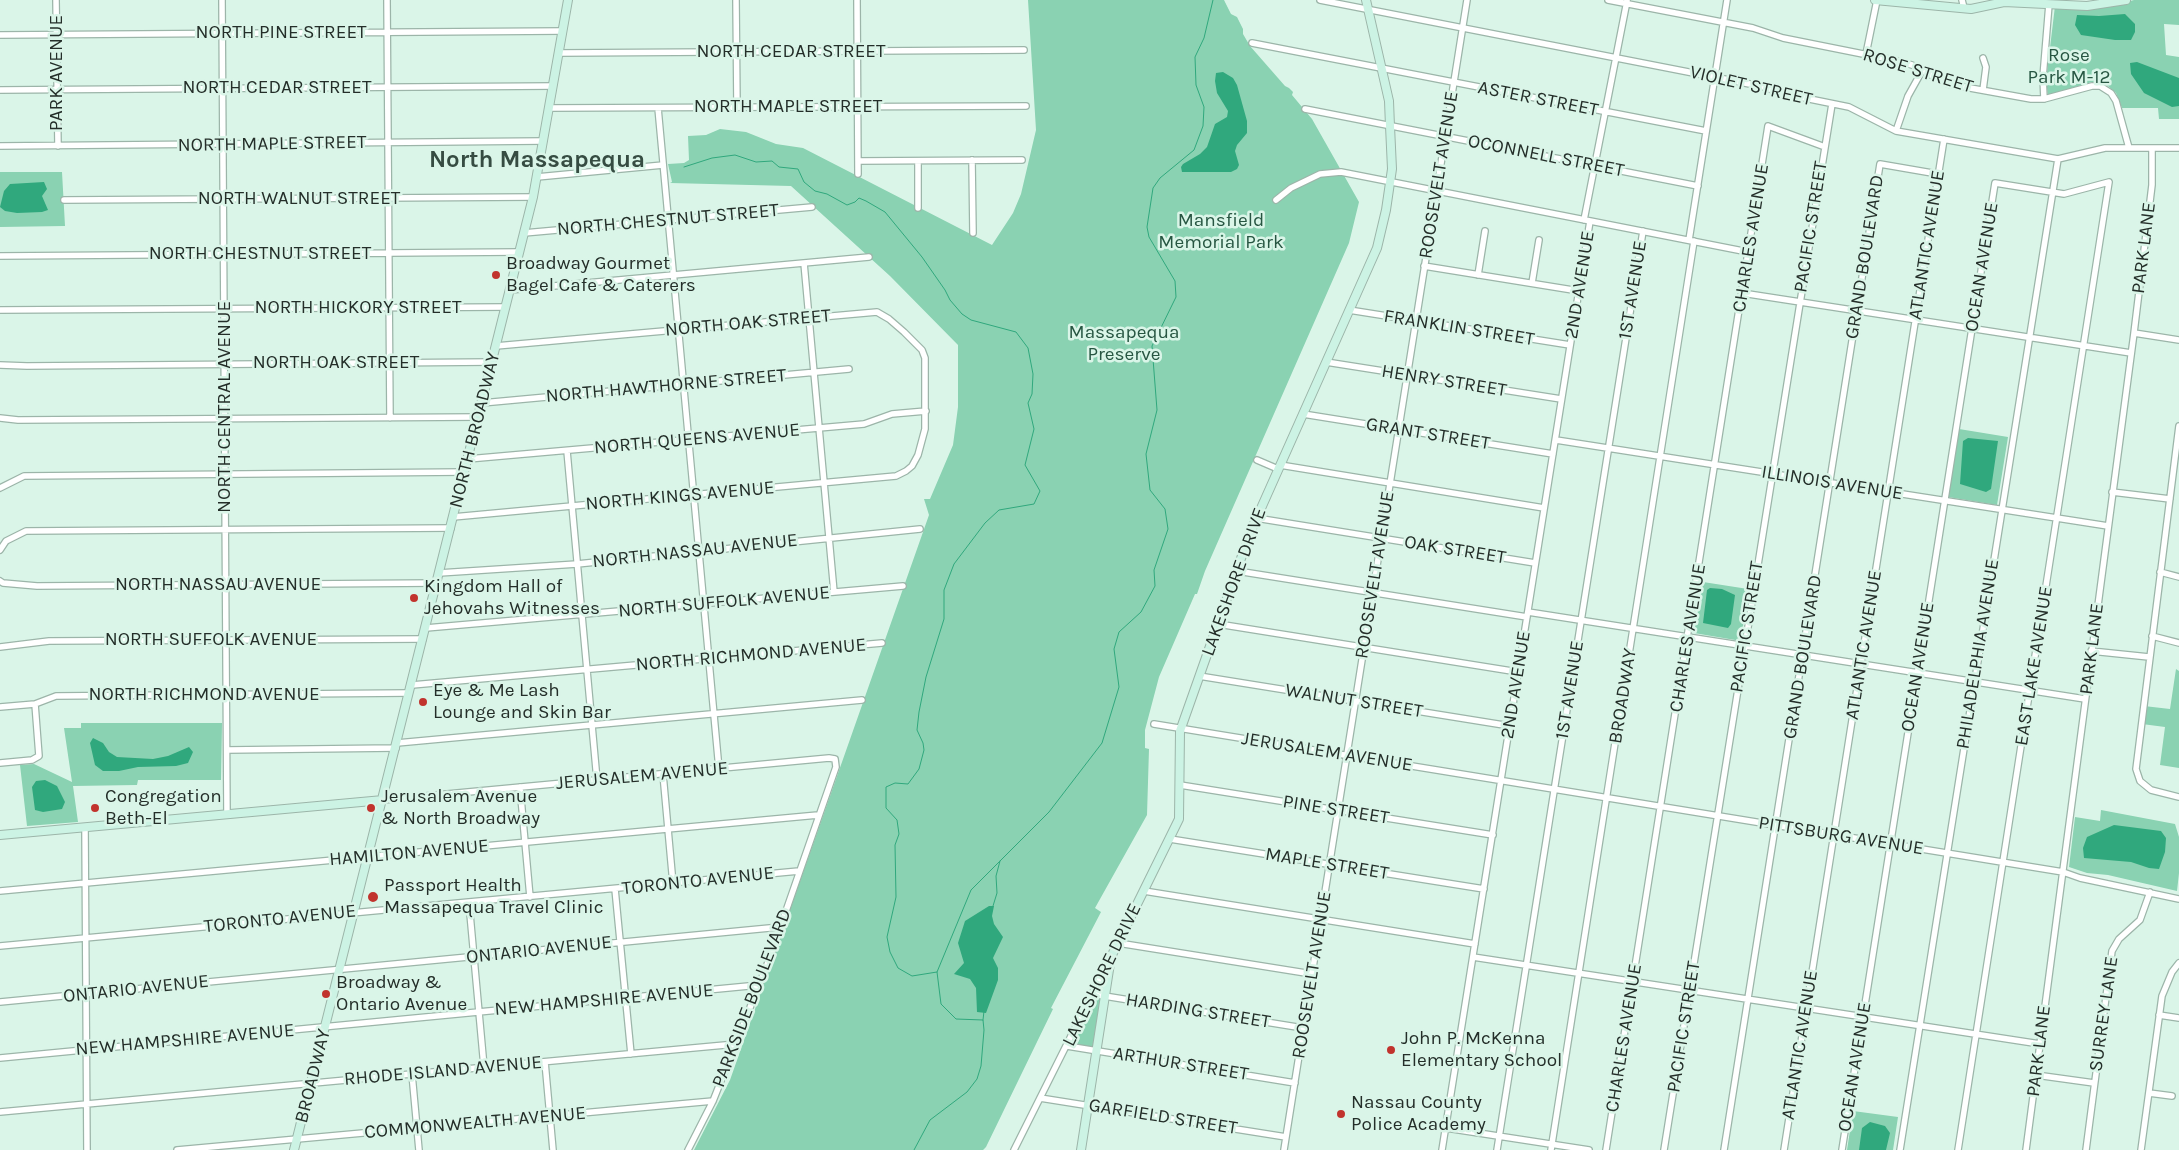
<!DOCTYPE html>
<style>
body{margin:0}
canvas{display:block;background:#daf5e8}
</style>
<canvas width="2179" height="1150"></canvas>
<script>
const context = document.querySelector('canvas').getContext('2d');
context.lineJoin = 'round';
function paint(path, color) { context.fillStyle = color; context.fill(path, 'evenodd'); }
const toPath = rows => new Path2D(rows.map(r => 'M' + r).join(''));
function trace(path, color, width, dash) { context.strokeStyle = color; context.lineWidth = width; context.lineCap = dash ? 'butt' : 'round'; context.setLineDash(dash || []); context.stroke(path); }
function write(font, color, halo, rows, align = 'center') {
  context.font = font + ' Karla,sans-serif'; context.lineWidth = 5; context.setLineDash([]); context.textBaseline = 'middle'; context.strokeStyle = halo; context.fillStyle = color; for (const [text, x, y, turn = 0] of rows) {
    context.save(); context.translate(x, y); context.rotate((+turn || 0) * Math.PI / 180); context.textAlign = isNaN(turn) ? turn : align; if (halo) context.strokeText(text, 0, 0); context.fillText(text, 0, 0); context.restore();
  }
}
paint(toPath([
 [1028,0,1224,0,1231,14,1237,17,1243,29,1243,34,1250,46,1285,86,1289,88,1293,92,1292,95,1312,119,1359,202,1349,243,1205,571,1197,594,1195,594,1159,677,1145,730,1145,748,1149,749,1147,815,1095,908,1101,912,1051,1008,1053,1009,986,1147,983,1150,694,1150,730,1080,929,515,924,499,930,499,953,445,958,407,958,345,890,276,791,186,670,183,672,182,668,164,684,163,689,160,688,136,706,135,720,129,746,132,776,144,803,148,992,245,1013,213,1021,194,1036,130],
 [2134,0,2179,0,2179,25,2164,24,2166,55,2179,57,2179,119,2159,119,2158,108,2122,108,2116,93,2108,86,2100,83,2092,82,2048,95,2046,81,2055,6,2105,8],
 [0,172,62,172,65,226,0,227],
 [1959,429,2008,437,1997,505,1948,497],
 [1703,582,1748,589,1741,641,1694,633],
 [2176,669,2179,671,2179,768,2160,765,2165,727,2142,724,2144,706,2170,709],
 [81,723,222,723,221,780,138,780,137,785,73,786,78,822,27,826,20,765,34,764,72,782,64,728,81,728],
 [2101,810,2175,824,2179,837,2179,873,2177,891,2108,875,2087,873,2069,867,2075,817,2100,821],
 [1092,994,1105,997,1096,1051,1067,1046],
 [1853,1111,1898,1117,1893,1150,1847,1150]
]), '#8ad2b2');
paint(toPath([
 [2125,14,2135,24,2135,32,2131,40,2115,40,2081,35,2075,25,2077,15,2099,16],
 [2137,62,2179,78,2179,106,2172,107,2144,93,2131,74,2130,63],
 [1223,72,1233,78,1237,85,1247,121,1247,133,1237,145,1235,151,1239,165,1237,169,1231,172,1182,172,1181,167,1183,164,1200,154,1207,147,1215,124,1227,117,1228,111,1217,93,1215,81,1216,73],
 [44,182,47,189,42,196,48,210,42,212,17,213,5,211,0,207,4,191,10,184],
 [1968,438,1998,441,1991,489,1986,492,1960,484,1963,441],
 [1710,588,1722,589,1735,595,1731,624,1728,628,1703,623,1707,590],
 [93,738,103,743,109,752,117,757,153,759,168,756,189,747,193,752,188,763,176,766,138,767,119,771,103,771,95,765,90,743],
 [45,780,57,786,65,802,62,809,43,812,35,810,32,787,36,781],
 [2114,825,2161,831,2166,838,2165,852,2159,869,2149,868,2131,862,2084,858,2083,848,2087,837],
 [989,906,994,906,992,916,994,924,1003,937,993,958,998,968,998,980,986,1013,977,1012,976,988,970,979,954,974,964,963,958,943,965,921],
 [1870,1122,1885,1126,1890,1133,1886,1150,1859,1150,1862,1128]
]), '#30a87d');
trace(toPath([
 [684,167,712,158,735,155,756,162,772,161,779,167,798,169,804,182,815,191,827,194,847,205,855,202,859,198,866,201,885,212,922,257,945,290,950,300,962,314,971,320,1016,332,1028,348,1033,374,1032,394,1028,403,1034,429,1025,465,1040,491,1034,504,999,510,985,523,954,564,944,590,944,619,926,677,919,712,917,730,923,743,924,750,919,769,908,784,895,783,886,787,886,808,897,820,899,834,895,845,896,897,887,937,890,952,898,968,912,976,937,972],
 [993,906,997,893,996,876,1000,861],
 [983,1020,984,1011],
 [914,1150,930,1120,967,1092,977,1079,981,1066,984,1030,983,1020,956,1019,941,1004,937,972,971,890,1049,812,1102,743,1119,687,1114,649,1119,632,1141,612,1155,586,1154,570,1168,529,1165,509,1150,490,1146,454,1157,410,1152,346,1176,297,1175,281,1149,237,1147,227,1153,188,1160,178,1194,150,1203,126,1204,107,1196,85,1195,57,1204,38,1213,0]
]), '#30a87d', 1);
const street = toPath([
 [56,0,58,146],
 [222,0,227,814],
 [387,0,390,418],
 [736,0,737,107],
 [857,0,858,174],
 [1320,0,1760,86,1785,94,1849,107,1896,131,2058,159,2105,148,2179,148],
 [1608,0,1753,28,1783,38,1898,61,1912,65,1948,84,2031,99,2044,99,2092,86,2100,86,2111,93,2116,101,2129,148],
 [1962,0,1964,8],
 [0,35,563,31],
 [1252,43,1706,131],
 [559,53,1024,50],
 [1866,54,1877,0],
 [0,90,553,86],
 [1983,90,1986,67,1983,58],
 [2044,99,2043,77,2049,4],
 [549,108,1026,106],
 [658,108,719,769],
 [1305,109,1698,186],
 [1896,131,1908,96,1922,71],
 [0,146,543,141],
 [972,160,973,233],
 [858,161,1022,160],
 [918,161,918,208],
 [537,177,663,165],
 [64,200,533,197],
 [1276,200,1291,188,1320,174,1341,172,1748,252],
 [1584,220,1627,1],
 [524,233,812,207],
 [1689,240,1727,0],
 [0,256,519,252],
 [804,263,834,592],
 [1424,266,1579,291],
 [1478,275,1485,231],
 [1532,283,1539,240],
 [510,290,869,257],
 [1742,293,2131,353],
 [0,310,506,307],
 [1349,310,1570,345],
 [2134,333,2179,340],
 [1326,362,1561,399],
 [0,365,27,366,492,362],
 [482,403,849,369],
 [1303,414,1553,454],
 [0,418,18,420,478,417],
 [2179,426,2136,769,2140,781,2151,790,2179,797],
 [1556,440,2108,526],
 [567,451,597,780],
 [468,459,864,424,892,414,926,411],
 [1257,460,1278,469],
 [1280,465,1544,508],
 [0,488,24,476,464,472],
 [2112,492,2170,499],
 [453,517,896,476,906,471,912,466,918,455,925,429,925,358,922,350,904,332,889,319,877,312,496,346],
 [1256,518,1535,563],
 [0,550,6,541,26,531,451,528],
 [1237,571,1527,617],
 [2160,572,2179,577],
 [439,573,577,564,920,529],
 [0,581,3,583,37,586,437,583],
 [1528,612,2085,699],
 [1218,624,1518,672],
 [426,628,903,586],
 [2152,636,2179,643],
 [0,647,49,641,423,639],
 [2091,651,2149,657],
 [1199,676,1510,726],
 [412,685,882,643],
 [0,707,35,704,56,696,409,693],
 [1154,724,2063,872,2080,878,2179,899],
 [397,743,862,700],
 [227,750,396,748],
 [0,763,32,760,39,756,35,704],
 [663,774,673,884],
 [1180,785,1493,835],
 [520,787,530,897],
 [383,800,829,758,835,759,836,767,770,957,713,1101,688,1150],
 [85,828,87,1150],
 [1170,839,1484,889],
 [615,889,631,1054],
 [0,891,818,815],
 [1144,891,1475,944],
 [469,903,484,1067],
 [1118,943,1312,974],
 [0,946,799,871],
 [1473,957,2040,1044],
 [1092,994,1303,1028],
 [0,1002,780,927],
 [2159,1015,2179,1018],
 [1067,1046,1295,1083],
 [0,1058,759,985],
 [545,1062,553,1150],
 [412,1074,419,1150],
 [2036,1075,2094,1083],
 [2149,1093,2172,1096],
 [1040,1098,1286,1137],
 [0,1112,736,1044],
 [1446,1128,1589,1150],
 [177,1150,713,1101],
 [1014,1150,1108,962],
 [1284,1150,1467,0],
 [1442,1150,1590,221],
 [1497,1150,1643,231],
 [1551,1150,1694,241],
 [1606,1150,1768,126,1825,147],
 [1664,1150,1832,104],
 [1724,1150,1880,164,1938,174],
 [1784,1150,1944,139],
 [1842,1150,1995,183,2064,194,2109,182,1958,1150],
 [1900,1150,2058,159],
 [2026,1150,2134,333,2152,185,2152,148],
 [2086,1150,2112,951,2119,939,2140,920,2150,892],
 [2141,1150,2162,996,2172,972,2179,963]
]);
const secondary = toPath([
 [1875,0,1971,9,2004,2,2087,6,2126,0],
 [0,835,383,800],
 [294,1150,533,197,568,0],
 [1081,1150,1111,957,1179,819,1180,731,1250,533,1377,248,1386,210,1392,169,1390,126,1389,101,1366,0]
]);
trace(street, '#9cb5a9', 8);
trace(secondary, '#9cb5a9', 10);
trace(street, '#fff', 5.5);
trace(secondary, '#ccf3e4', 8);
for (const [x, y, r, color] of [
 [496,275,5,"#c1332d"],
 [414,598,5,"#c1332d"],
 [423,702,5,"#c1332d"],
 [95,808,5,"#c1332d"],
 [371,808,5,"#c1332d"],
 [373,897,6,"#c1332d"],
 [326,994,5,"#c1332d"],
 [1391,1050,5,"#c1332d"],
 [1341,1114,5,"#c1332d"]
]) { const dot = new Path2D(); dot.arc(x, y, r, 0, 2 * Math.PI); context.fillStyle = color; context.fill(dot); trace(dot, '#daf5e8', 2); }
write('19px', '#242e29', '#daf5e8', [
 ["NORTH PINE STREET",281,33],
 ["NORTH CEDAR STREET",791,52],
 ["ROSE STREET",1918,71,17],
 ["PARK AVENUE",57,73,-90],
 ["VIOLET STREET",1751,86,13],
 ["NORTH CEDAR STREET",277,88],
 ["ASTER STREET",1538,99,11],
 ["NORTH MAPLE STREET",788,107],
 ["NORTH MAPLE STREET",272,144,-1],
 ["OCONNELL STREET",1546,156,11],
 ["ROOSEVELT AVENUE",1439,175,-81],
 ["NORTH WALNUT STREET",299,199],
 ["NORTH CHESTNUT STREET",668,220,-5],
 ["PACIFIC STREET",1811,227,-81],
 ["CHARLES AVENUE",1751,238,-81],
 ["ATLANTIC AVENUE",1927,245,-81],
 ["PARK LANE",2144,248,-83],
 ["NORTH CHESTNUT STREET",260,254],
 ["GRAND BOULEVARD",1865,257,-81],
 ["OCEAN AVENUE",1982,267,-81],
 ["2ND AVENUE",1580,285,-81],
 ["1ST AVENUE",1633,290,-81],
 ["NORTH HICKORY STREET",358,308],
 ["NORTH OAK STREET",748,323,-5],
 ["FRANKLIN STREET",1459,328,9],
 ["NORTH OAK STREET",336,363],
 ["HENRY STREET",1444,381,9],
 ["NORTH HAWTHORNE STREET",666,386,-5],
 ["NORTH CENTRAL AVENUE",225,407,-90],
 ["NORTH BROADWAY",475,430,-76],
 ["GRANT STREET",1428,434,9],
 ["NORTH QUEENS AVENUE",697,439,-5],
 ["ILLINOIS AVENUE",1832,483,9],
 ["NORTH KINGS AVENUE",680,496,-5],
 ["OAK STREET",1455,550,9],
 ["NORTH NASSAU AVENUE",695,551,-6],
 ["ROOSEVELT AVENUE",1375,575,-81],
 ["LAKESHORE DRIVE",1234,582,-70],
 ["NORTH NASSAU AVENUE",218,585],
 ["NORTH SUFFOLK AVENUE",724,602,-5],
 ["PACIFIC STREET",1747,627,-81],
 ["CHARLES AVENUE",1688,638,-81],
 ["NORTH SUFFOLK AVENUE",211,640],
 ["ATLANTIC AVENUE",1864,645,-81],
 ["PARK LANE",2092,649,-83],
 ["PHILADELPHIA AVENUE",1978,654,-81],
 ["NORTH RICHMOND AVENUE",751,655,-5],
 ["GRAND BOULEVARD",1803,657,-81],
 ["EAST LAKE AVENUE",2034,666,-81],
 ["OCEAN AVENUE",1918,667,-81],
 ["2ND AVENUE",1516,685,-81],
 ["1ST AVENUE",1570,690,-81],
 ["NORTH RICHMOND AVENUE",204,695],
 ["BROADWAY",1623,696,-81],
 ["WALNUT STREET",1354,701,9],
 ["JERUSALEM AVENUE",1327,752,9],
 ["JERUSALEM AVENUE",642,776,-5],
 ["PINE STREET",1336,810,9],
 ["PITTSBURG AVENUE",1841,836,9],
 ["HAMILTON AVENUE",409,853,-5],
 ["MAPLE STREET",1327,864,9],
 ["TORONTO AVENUE",698,881,-6],
 ["TORONTO AVENUE",280,919,-6],
 ["ONTARIO AVENUE",539,950,-6],
 ["LAKESHORE DRIVE",1102,975,-64],
 ["ROOSEVELT AVENUE",1312,975,-81],
 ["ONTARIO AVENUE",136,989,-6],
 ["PARKSIDE BOULEVARD",752,998,-69],
 ["NEW HAMPSHIRE AVENUE",604,1000,-5],
 ["HARDING STREET",1198,1011,9],
 ["SURREY LANE",2104,1014,-82],
 ["PACIFIC STREET",1684,1027,-81],
 ["CHARLES AVENUE",1624,1038,-81],
 ["NEW HAMPSHIRE AVENUE",185,1040,-5],
 ["ATLANTIC AVENUE",1800,1045,-81],
 ["PARK LANE",2039,1051,-83],
 ["ARTHUR STREET",1181,1064,9],
 ["OCEAN AVENUE",1855,1067,-81],
 ["RHODE ISLAND AVENUE",443,1071,-5],
 ["BROADWAY",313,1076,-76],
 ["GARFIELD STREET",1163,1117,9],
 ["COMMONWEALTH AVENUE",475,1123,-5]
]);
write('19px', '#275642', '#daf5e8', [
 ["Rose",2069,56],
 ["Park M-12",2069,78],
 ["Mansfield",1221,221],
 ["Memorial Park",1221,243],
 ["Massapequa",1124,333],
 ["Preserve",1124,355]
]);
write('19px', '#242e29', '#daf5e8', [
 ["Broadway Gourmet",506,264],
 ["Bagel Cafe & Caterers",506,286],
 ["Kingdom Hall of",424,587],
 ["Jehovahs Witnesses",424,609],
 ["Eye & Me Lash",433,691],
 ["Lounge and Skin Bar",433,713],
 ["Congregation",105,797],
 ["Beth-El",105,819],
 ["Jerusalem Avenue",381,797],
 ["& North Broadway",381,819],
 ["Passport Health",384,886],
 ["Massapequa Travel Clinic",384,908],
 ["Broadway &",336,983],
 ["Ontario Avenue",336,1005],
 ["John P. McKenna",1401,1039],
 ["Elementary School",1401,1061],
 ["Nassau County",1351,1103],
 ["Police Academy",1351,1125]
], 'left');
write('bold 24px', '#364c42', '#daf5e8', [
 ["North Massapequa",537,160]
]);
</script>
